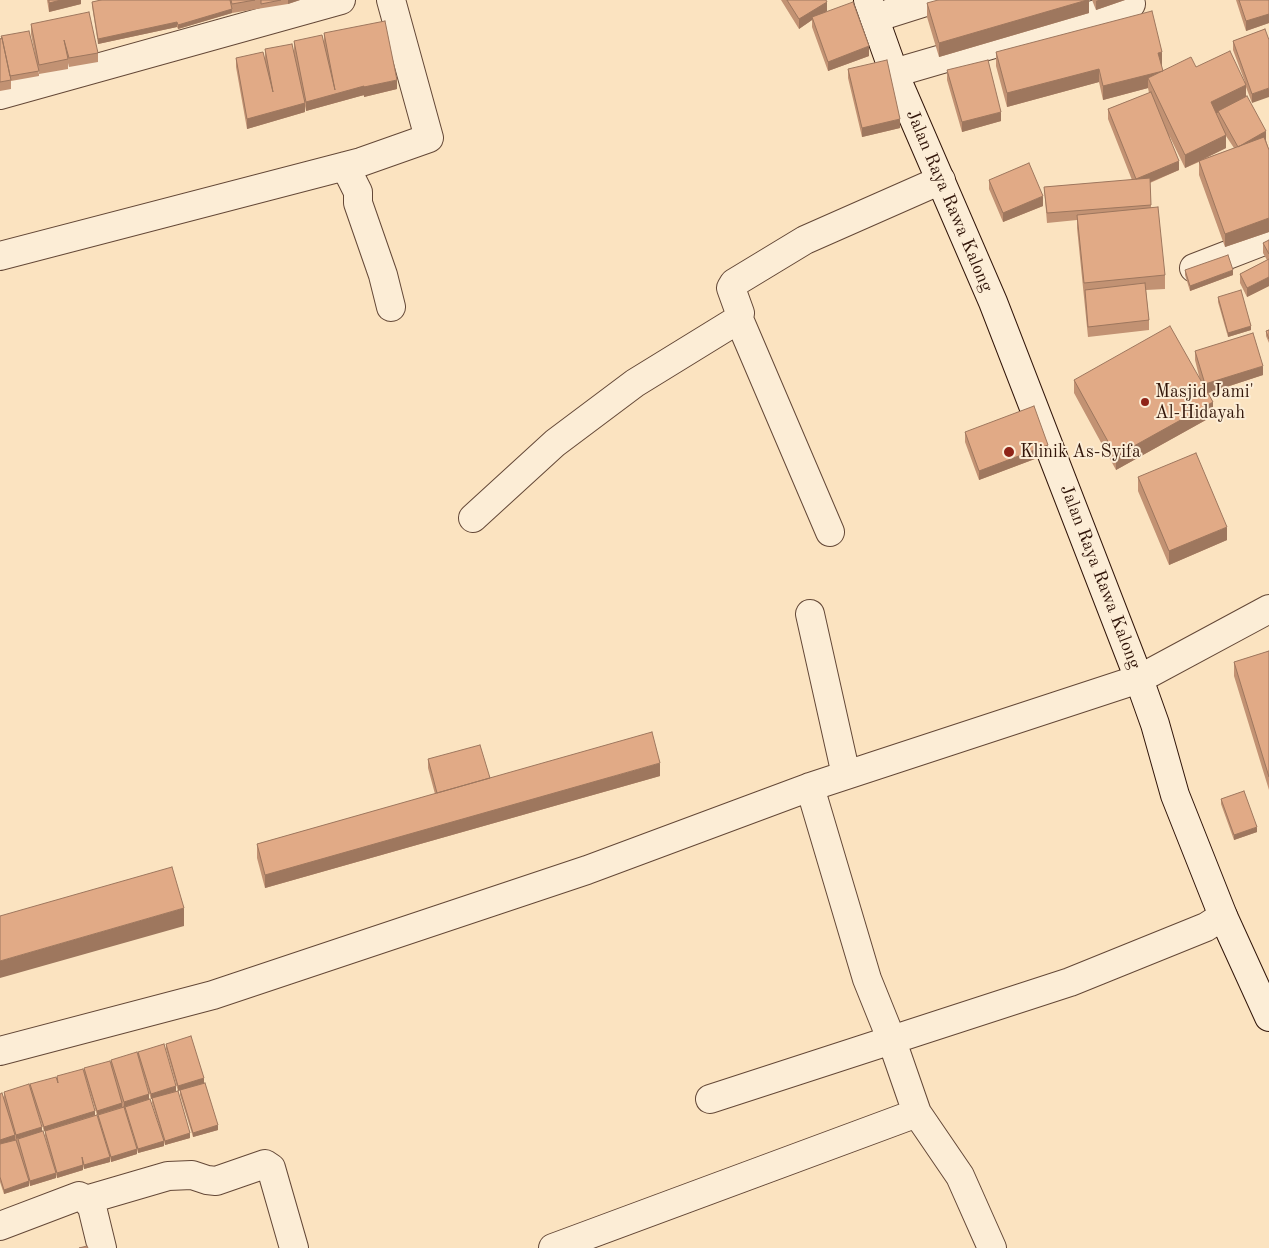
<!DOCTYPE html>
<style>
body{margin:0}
canvas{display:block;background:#fbe3c0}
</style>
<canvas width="1269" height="1248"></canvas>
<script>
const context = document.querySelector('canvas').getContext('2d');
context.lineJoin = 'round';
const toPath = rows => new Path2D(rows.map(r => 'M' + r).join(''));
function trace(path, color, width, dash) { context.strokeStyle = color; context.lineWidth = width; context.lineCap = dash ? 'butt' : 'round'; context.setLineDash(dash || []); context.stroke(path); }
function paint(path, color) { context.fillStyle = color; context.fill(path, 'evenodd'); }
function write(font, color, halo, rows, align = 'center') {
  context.font = font + ' "Old Standard TT",serif'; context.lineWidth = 4; context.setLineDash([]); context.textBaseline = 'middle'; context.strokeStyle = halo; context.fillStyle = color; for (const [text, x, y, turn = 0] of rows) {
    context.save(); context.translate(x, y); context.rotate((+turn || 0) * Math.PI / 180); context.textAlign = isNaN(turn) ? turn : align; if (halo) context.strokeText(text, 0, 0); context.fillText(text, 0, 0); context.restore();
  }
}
const street = toPath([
 [875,18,932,0],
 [894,73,1131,4],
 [0,95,341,0],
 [345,166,358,192,358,203,383,275,391,307],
 [0,256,361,162,429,138,391,0],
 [1194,268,1269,239],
 [739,319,830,532],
 [473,518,555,443,635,383,739,319,740,313,731,288,734,283,805,240,941,180],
 [810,614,846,775],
 [810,787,867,979,892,1041,917,1113,960,1176,992,1248],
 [0,1051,213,995,587,870,810,787,1139,679,1269,609],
 [710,1099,1070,982,1206,927,1223,916],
 [86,1200,168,1176,192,1175,207,1180,216,1181,265,1164,271,1168,294,1248],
 [0,1226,79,1196,86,1200,92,1207,102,1248],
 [553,1248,917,1113]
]);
const secondary = toPath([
 [868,0,894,73,993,302,1139,679,1155,724,1175,795,1223,916,1269,1017]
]);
trace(street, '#644837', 30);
trace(secondary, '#311509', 30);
trace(street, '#fcedd6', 28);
trace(secondary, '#fcedd6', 28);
paint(toPath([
 [47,0,81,0,81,4,49,12],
 [101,0,300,0,288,4,232,13,178,29,177,27,98,44,92,6,92,2],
 [781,0,826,0,827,11,824,13,869,56,828,71,812,27,812,20,799,29],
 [1089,0,1089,13,939,57,927,17,927,3],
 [1092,0,1125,0,1096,10],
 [1236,0,1269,0,1269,23,1246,31],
 [31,24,98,53,98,62,69,67,68,63,68,69,39,74,31,34],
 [1265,29,1252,103,1246,87,1246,96,1266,140,1269,150,1269,232,1225,247,1199,175,1199,162,1185,168,1169,135,1179,170,1150,183,1151,207,1165,275,1165,289,1146,290,1149,320,1149,330,1088,337,1077,228,1077,220,1047,223,1044,187,1132,180,1108,119,1108,109,1149,93,1148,88,1103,100,1099,82,1007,107,996,66,996,52,1162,66,1161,66,1163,71,1196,67,1245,82,1233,50,1233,41],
 [1226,136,1234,148,1204,159,1226,148],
 [324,33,397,89,364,97,364,95,306,111,305,106,305,112,247,129,236,67,236,58,265,58,265,49,294,51,294,41,324,42],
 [1,36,39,71,39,76,11,81,11,89,0,91,0,39,1,38],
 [848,69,900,128,862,137,848,78],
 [947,70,1001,121,962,132,947,80],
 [989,180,1043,206,1003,222,989,189],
 [1269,240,1269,286,1247,297,1240,283,1240,274,1267,260,1263,253,1263,243],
 [1185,270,1233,275,1190,291,1185,275],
 [1218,297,1251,330,1228,337,1218,302],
 [1269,330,1269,343,1266,336,1266,331],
 [1195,351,1263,375,1208,393,1213,416,1116,470,1074,393,1074,380,1200,380,1195,360],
 [965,432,1048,454,979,480,965,442],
 [1138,477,1227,540,1169,565,1138,491],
 [1269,651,1269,790,1234,676,1234,662],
 [428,759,490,778,660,776,265,888,257,858,257,844,435,794,428,768],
 [1221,799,1257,832,1234,840,1221,804],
 [166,1044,204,1083,218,1130,193,1137,180,1095,180,1090,178,1091,166,1049],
 [138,1052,176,1091,190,1138,165,1145,152,1103,152,1099,151,1099,138,1057],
 [111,1060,149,1099,164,1146,138,1153,131,1129,137,1154,111,1162,110,1158,110,1162,84,1169,83,1166,83,1170,57,1178,45,1136,45,1131,44,1131,34,1102,42,1132,56,1178,30,1186,29,1182,29,1186,4,1194,0,1182,0,1094,4,1097,4,1092,30,1089,30,1084,57,1080,95,1115,107,1149,98,1120,98,1115,97,1115,84,1073,84,1068,111,1064]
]), '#c29273');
paint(toPath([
 [61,0,81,0,81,4,49,12,49,3],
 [288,0,300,0,288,4],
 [1087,0,1089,0,1089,13,939,57,939,43],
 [1098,0,1125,0,1096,10,1096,1],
 [827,2,827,11,813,20,812,17,812,20,799,29,799,19],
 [232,9,232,13,178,29,178,25],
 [1269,14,1269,23,1246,31,1246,21],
 [177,22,177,27,98,44,98,39],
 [869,46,869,56,828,71,828,62],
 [1162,52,1162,66,1158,67,1158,53],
 [1099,69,1099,82,1007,107,1007,93],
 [1163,71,1148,78,1148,88,1103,100,1103,86],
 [397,80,397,89,364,97,364,87],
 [1246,85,1246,99,1211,116,1211,102],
 [364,86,364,95,306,111,306,102],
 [1269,88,1269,97,1252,103,1252,94],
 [305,103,305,112,247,129,247,119],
 [1001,112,1001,121,962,132,962,122],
 [900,119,900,128,862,137,862,128],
 [1266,131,1266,140,1238,156,1238,147],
 [1226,135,1226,148,1185,168,1185,155],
 [1179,161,1179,170,1136,188,1136,179],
 [1043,196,1043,206,1003,222,1003,213],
 [1269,218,1269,232,1225,247,1225,234],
 [1233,270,1233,275,1190,291,1190,286],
 [1269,277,1269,286,1247,297,1247,288],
 [1251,326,1251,330,1228,337,1228,333],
 [1263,366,1263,375,1205,394,1205,384],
 [1213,402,1213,416,1116,470,1116,456],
 [1048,445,1048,454,979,480,979,471],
 [1227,527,1227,540,1169,565,1169,551],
 [660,763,660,776,265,888,265,875],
 [1257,827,1257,832,1234,840,1234,835],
 [184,908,184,926,0,978,0,961],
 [204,1078,204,1083,178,1091,178,1086],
 [176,1086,176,1091,151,1099,151,1094],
 [149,1094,149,1099,124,1107,124,1102],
 [122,1103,122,1107,97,1115,97,1111],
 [95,1111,95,1115,44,1131,44,1127],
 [218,1125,218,1130,193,1137,193,1133],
 [42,1127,42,1132,16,1139,16,1135],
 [190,1133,190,1138,165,1145,165,1141],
 [15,1135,15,1140,0,1144,0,1140],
 [164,1141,164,1146,138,1153,138,1149],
 [137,1149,137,1154,111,1162,111,1157],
 [110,1157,110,1162,84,1169,84,1165],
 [83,1165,83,1170,57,1178,57,1173],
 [56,1173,56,1178,30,1186,30,1181],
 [29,1181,29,1186,4,1194,4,1190]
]), '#9e775e');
const building = toPath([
 [49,0,61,0,49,3,49,0],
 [101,0,230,0,232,9,178,25,177,22,98,39,92,2,101,0],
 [231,0,255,0,232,4,231,0],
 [261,0,281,0,261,4,261,0],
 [787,0,826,0,827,2,799,19,787,0],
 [938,0,1087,0,939,43,927,3,938,0],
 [1239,0,1269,0,1269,14,1246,21,1239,0],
 [853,2,869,46,828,62,812,17,853,2],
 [1152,11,1162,52,1158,53,1163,71,1103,86,1099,69,1007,93,996,52,1152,11],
 [89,12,98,53,69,58,64,40,68,59,39,65,31,24,89,12],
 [385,21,397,80,364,87,364,86,306,102,294,41,322,35,335,90,324,33,385,21],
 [1265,29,1269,40,1269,88,1252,94,1233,41,1265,29],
 [29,31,39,71,10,76,2,38,1,36,29,31],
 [2,38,11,80,0,82,0,39,2,38],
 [292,44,305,103,247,119,236,58,263,52,273,92,265,49,292,44],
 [1230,51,1246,85,1211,102,1226,135,1185,155,1148,78,1191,57,1196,67,1230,51],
 [887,60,900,119,862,128,848,69,887,60],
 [988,60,1001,112,962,122,947,70,988,60],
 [1151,92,1179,161,1136,179,1108,109,1151,92],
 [1247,96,1266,131,1238,147,1218,111,1247,96],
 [1264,137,1269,150,1269,218,1225,234,1199,161,1264,137],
 [1029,163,1043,196,1003,213,989,180,1029,163],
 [1150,178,1151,205,1047,213,1044,187,1150,178],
 [1158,207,1165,275,1084,283,1077,215,1158,207],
 [1269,240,1269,254,1263,243,1269,240],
 [1228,255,1233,270,1190,286,1185,270,1228,255],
 [1269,259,1269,277,1247,288,1240,274,1269,259],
 [1145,283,1149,320,1088,327,1085,290,1145,283],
 [1241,290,1251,326,1228,333,1218,297,1241,290],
 [1170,326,1213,402,1116,456,1074,380,1170,326],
 [1269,330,1269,339,1266,331,1269,330],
 [1253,333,1263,366,1205,384,1195,351,1253,333],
 [1034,406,1048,445,979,471,965,432,1034,406],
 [1196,453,1227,527,1169,551,1138,477,1196,453],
 [1269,651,1269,777,1234,662,1269,651],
 [652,732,660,763,265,875,257,844,652,732],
 [480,745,490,778,437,793,428,759,480,745],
 [1244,791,1257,827,1234,835,1221,799,1244,791],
 [172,867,184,908,0,961,0,916,172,867],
 [191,1036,204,1078,178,1086,166,1044,191,1036],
 [164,1044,176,1086,151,1094,138,1052,164,1044],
 [137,1052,149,1094,124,1102,111,1060,137,1052],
 [110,1061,122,1103,97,1111,84,1068,110,1061],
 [83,1069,95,1111,44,1127,30,1084,56,1077,58,1083,57,1076,83,1069],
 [205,1083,218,1125,193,1133,180,1090,205,1083],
 [29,1084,42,1127,16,1135,4,1092,29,1084],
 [178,1091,190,1133,165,1141,152,1098,178,1091],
 [2,1093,15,1135,0,1140,0,1094,2,1093],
 [150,1099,164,1141,138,1149,125,1107,150,1099],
 [124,1107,137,1149,111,1157,98,1115,124,1107],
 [97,1115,110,1157,84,1165,82,1157,83,1165,57,1173,45,1131,97,1115],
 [43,1131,56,1173,30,1181,18,1139,43,1131],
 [16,1140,29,1181,4,1190,0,1177,0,1144,16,1140],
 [87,1246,88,1248,79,1248,87,1246]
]);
paint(building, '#e1aa86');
trace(building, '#9e775e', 1);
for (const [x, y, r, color] of [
 [1145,402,5,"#8f2418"],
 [1009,452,6,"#8f2418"]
]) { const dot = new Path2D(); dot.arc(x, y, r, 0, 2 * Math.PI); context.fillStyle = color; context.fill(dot); trace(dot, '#fcedd6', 2); }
write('18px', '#311509', '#fcedd6', [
 ["Jalan Raya Rawa Kalong",949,201,67],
 ["Jalan Raya Rawa Kalong",1100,577,69]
]);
write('18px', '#311509', '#fcedd6', [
 ["Masjid Jami'",1155,392],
 ["Al-Hidayah",1155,413],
 ["Klinik As-Syifa",1020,452]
], 'left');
</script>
